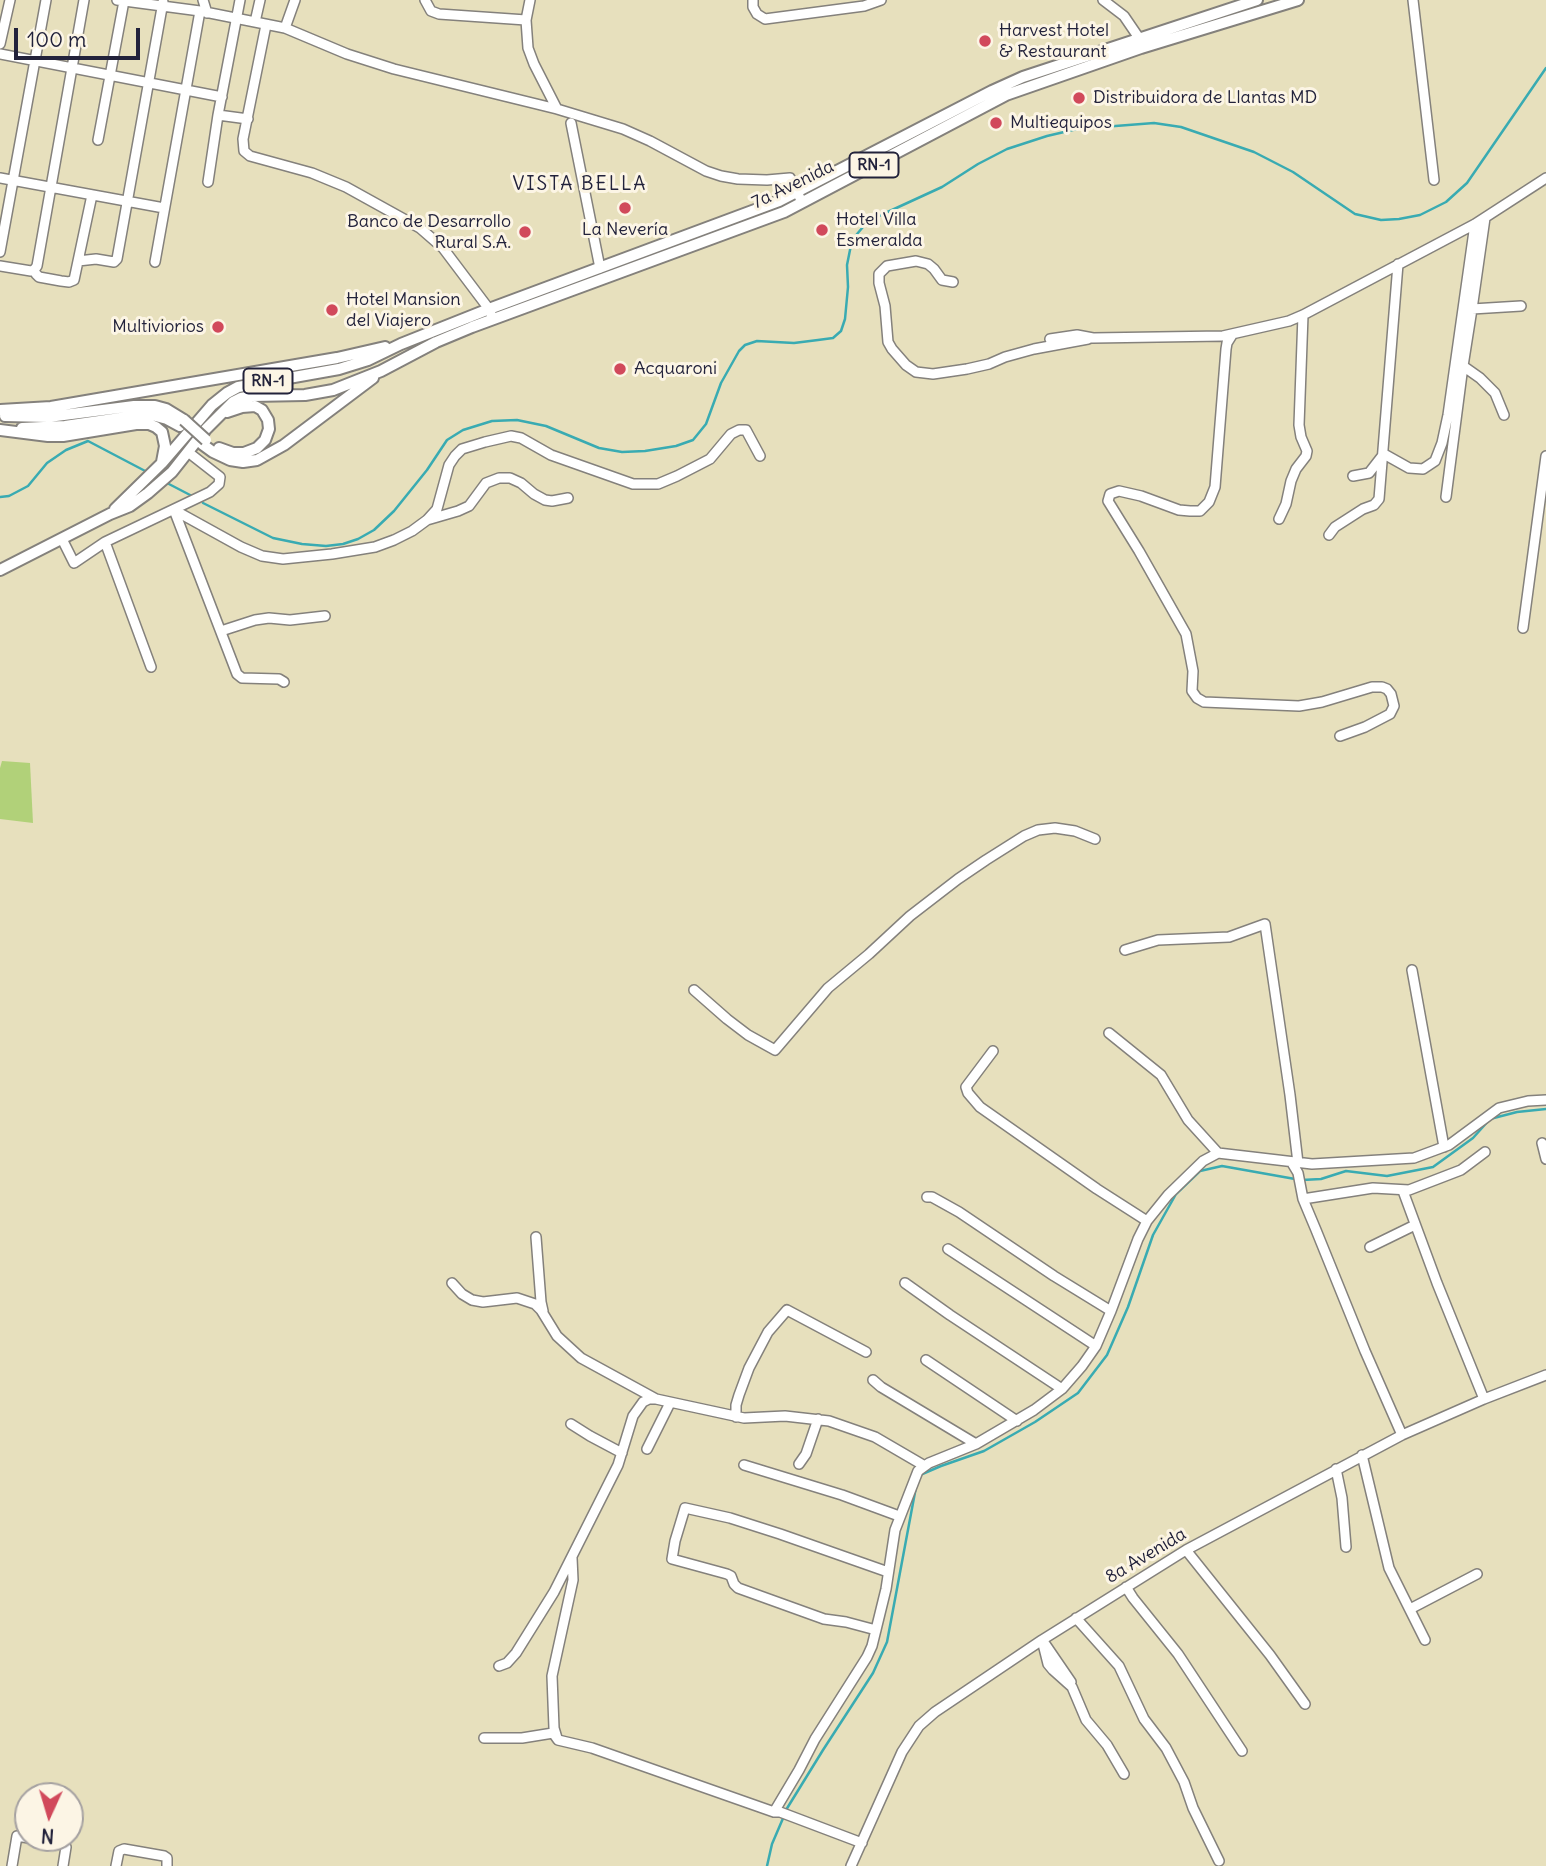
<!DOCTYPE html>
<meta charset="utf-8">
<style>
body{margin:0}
#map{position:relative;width:1546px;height:1866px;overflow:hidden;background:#e7e0bd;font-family:Delius,sans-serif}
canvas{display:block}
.north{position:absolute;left:14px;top:1782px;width:70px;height:70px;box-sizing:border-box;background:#fcf5e5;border:2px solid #a5a1a1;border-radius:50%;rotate:184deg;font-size:19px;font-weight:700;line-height:28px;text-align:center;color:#22223b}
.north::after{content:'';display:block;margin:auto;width:24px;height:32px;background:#d1495b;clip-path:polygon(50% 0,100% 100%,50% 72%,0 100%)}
.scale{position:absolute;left:14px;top:28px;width:126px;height:32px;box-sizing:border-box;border:4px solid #22223b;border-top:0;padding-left:9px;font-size:21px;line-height:24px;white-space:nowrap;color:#22223b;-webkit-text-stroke:5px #fcf5e5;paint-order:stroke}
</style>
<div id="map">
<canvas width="1546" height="1866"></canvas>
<div class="north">N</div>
<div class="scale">100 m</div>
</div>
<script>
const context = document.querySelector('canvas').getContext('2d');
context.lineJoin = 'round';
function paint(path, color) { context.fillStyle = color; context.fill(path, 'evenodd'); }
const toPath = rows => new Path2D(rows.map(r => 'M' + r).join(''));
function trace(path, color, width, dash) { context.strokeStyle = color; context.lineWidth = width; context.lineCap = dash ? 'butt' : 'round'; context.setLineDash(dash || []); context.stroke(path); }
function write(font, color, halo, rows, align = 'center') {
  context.font = font + ' Delius,sans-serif'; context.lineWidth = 6; context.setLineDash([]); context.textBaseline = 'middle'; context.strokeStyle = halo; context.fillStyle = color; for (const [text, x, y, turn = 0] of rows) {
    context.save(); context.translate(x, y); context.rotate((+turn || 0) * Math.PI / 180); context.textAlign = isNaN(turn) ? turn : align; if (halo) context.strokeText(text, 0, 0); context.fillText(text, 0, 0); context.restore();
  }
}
paint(toPath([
 [2,761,30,763,33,823,0,819,0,768]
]), '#b1d179');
trace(toPath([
 [167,483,192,496],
 [0,497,9,496,28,486,47,463,66,450,88,441,149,473],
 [203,503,273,538,302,544,326,546,343,544,358,539,374,530,394,511,427,470,447,440,463,430,492,421,517,420,546,426,599,448,622,452,645,451,676,446,693,440,706,424,721,383,739,351,745,345,757,341,794,343,818,340,833,338,841,331,845,319,848,287,847,265,852,240,868,221,942,187,978,164,1007,149,1047,136,1077,129,1154,123,1181,127,1254,152,1293,172,1355,214,1381,220,1399,219,1420,215,1446,202,1467,183,1546,68],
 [1302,1180,1321,1179,1346,1171,1387,1176,1433,1167,1473,1138,1490,1119,1517,1112,1546,1109],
 [920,1475,941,1466,984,1451,1035,1422,1078,1393,1107,1355,1128,1307,1153,1235,1176,1194,1200,1171,1222,1166,1295,1179],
 [786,1810,823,1750,873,1673,887,1642,916,1487],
 [767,1866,772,1844,784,1816]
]), '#39abb2', 2.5);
const minor = toPath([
 [117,0,200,11,285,28,347,54,394,69,557,109,623,129,650,141,706,171,721,176,738,179,767,180,790,178,800,198],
 [203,0,207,13],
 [425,0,431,11,439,14,526,20],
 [530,0,526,20,528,48,534,64,557,109],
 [753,0,753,7,757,14,765,19,864,6,881,0],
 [1103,0,1124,16,1139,38],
 [1413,0,1434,180],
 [255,22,260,0],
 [266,25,243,139,244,151,250,156,312,173,346,187,420,228,443,248,489,309,491,314],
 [285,28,295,0],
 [0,44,10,0],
 [0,54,222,97],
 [218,115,248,119],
 [571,123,600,268],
 [98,140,124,1],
 [0,178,164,208],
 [208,182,218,115,240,0],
 [1485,218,1472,309,1521,306],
 [0,252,46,0],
 [78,261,96,259,114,262,117,259,163,2],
 [155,262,200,11],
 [0,266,31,271,34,270,36,274,39,277,61,281,69,282,74,280,92,195],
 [34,270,37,266,84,0],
 [953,282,942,280,934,269,928,264,916,261,887,266,879,274,879,283,885,306,888,342,892,349,906,365,916,372,933,374,967,369,989,364,1005,357,1034,349,1088,339],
 [1232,335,1227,343,1226,349,1215,487,1209,502,1200,511,1190,511,1179,510,1141,496,1119,491,1110,494,1108,501,1139,551,1186,634,1193,671,1192,691,1197,698,1204,702,1299,706,1322,702,1372,687,1382,687,1387,689,1391,694,1394,706,1390,714,1365,727,1340,736],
 [1050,339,1077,335,1093,338,1223,336,1289,321,1303,315,1475,224,1546,178],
 [1463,366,1480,378,1495,393,1504,415],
 [1384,454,1409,468,1423,469,1435,461,1442,443,1448,415,1475,224],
 [1353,476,1369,473,1383,455],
 [1446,497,1463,366,1472,309],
 [174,510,241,547,262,556,283,559,332,554,375,547,394,540,412,531,427,520,437,509,449,465,455,456,462,449,485,442,511,436,521,438,551,455,633,484,658,484,677,476,710,459,731,434,739,430,746,430,760,456],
 [174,510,237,674,242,678,279,679,284,682],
 [1279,519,1286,504,1291,481,1296,469,1306,456,1307,451,1301,437,1299,425,1303,315],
 [427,520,458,511,469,506,486,483,499,478,510,478,521,483,534,494,545,500,552,501,568,498],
 [1329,535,1335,527,1363,509,1374,505,1379,499,1398,264],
 [62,539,74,563,105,542,210,492,219,484,220,477,188,452],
 [105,542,151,667],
 [1523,628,1546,456],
 [221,631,255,620,269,618,290,620,325,616],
 [1125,950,1158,940,1229,937,1265,924,1290,1095,1298,1163],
 [1412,970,1444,1147],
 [694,990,727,1019,748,1035,775,1050,828,988,869,954,910,916,958,879,986,860,1024,836,1038,830,1055,828,1075,831,1095,839],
 [1109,1033,1161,1075,1188,1120,1218,1153],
 [993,1051,966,1087,968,1093,980,1107,1097,1189,1147,1221],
 [1542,1143,1546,1159],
 [1292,1163,1298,1173,1303,1199,1316,1230,1365,1351,1402,1435],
 [1403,1191,1437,1283,1484,1399],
 [927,1197,932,1197,959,1212,1054,1276,1111,1311],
 [1303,1199,1373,1188,1409,1190,1461,1170,1485,1152],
 [536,1237,541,1302,543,1311],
 [1370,1247,1415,1225],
 [948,1249,1096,1346],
 [452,1283,462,1294,472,1300,483,1302,517,1298,535,1304,541,1310,557,1336,581,1358,656,1399,744,1418,785,1416,829,1421,875,1437,923,1465],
 [905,1283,950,1315,1062,1389],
 [926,1360,1017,1421],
 [873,1380,881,1387,976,1444],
 [736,1417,736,1405,739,1395,749,1368,768,1332,787,1310,866,1352],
 [571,1424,590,1436,622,1453],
 [647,1449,670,1403],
 [1362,1455,1389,1568,1425,1640],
 [799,1464,806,1454,818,1419],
 [744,1465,842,1495,899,1516],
 [1336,1469,1342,1498,1346,1547],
 [1186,1550,1270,1655,1305,1704],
 [1126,1587,1133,1598,1178,1654,1242,1751],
 [1410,1609,1477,1574],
 [1076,1618,1119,1666,1144,1719,1166,1748,1184,1782,1193,1808,1219,1861],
 [876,1630,846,1622,824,1619,738,1588,734,1584,731,1576,727,1574,672,1559,675,1541,685,1508,730,1518,780,1534,888,1572],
 [1042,1640,1048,1664,1053,1670,1072,1687,1086,1720,1107,1745,1124,1774],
 [1045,1644,1071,1682],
 [499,1666,507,1663,516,1653,554,1592,618,1465,633,1416,643,1402,649,1399,654,1399],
 [484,1738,522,1738,553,1733,558,1740,592,1748,774,1812,780,1812,862,1843],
 [557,1738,554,1728,552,1676,573,1580,572,1558],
 [774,1812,799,1770,815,1739,867,1657,872,1646,886,1589,895,1530,918,1471,929,1463,976,1444,1034,1410,1062,1389,1082,1366,1096,1346,1111,1311,1138,1239,1147,1221,1168,1195,1203,1161,1218,1153,1312,1164,1414,1158,1449,1145,1499,1108,1528,1101,1546,1100],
 [12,1866,17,1836,64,1844,66,1847,63,1866],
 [116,1866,119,1851,124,1849,164,1856,167,1858,167,1866],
 [851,1866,902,1752,919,1726,935,1712,1042,1640,1186,1550,1402,1435,1484,1399,1546,1375]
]);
const major = toPath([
 [0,410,51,407,337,358,385,347],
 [5,416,48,417,134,406,155,406,166,409,184,420],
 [22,428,65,426,148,414,167,419,180,426],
 [0,430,48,436,63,436,136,424,149,424,156,427,162,432,165,446,162,462],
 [202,444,213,452,230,460,243,462,257,460,284,445,373,378],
 [219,448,233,453,244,453,257,448,265,440,269,429,268,420,262,410,255,406,242,407,227,412],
 [115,509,162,463,212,405,227,393,238,387,339,369,368,360,401,344,489,309,779,201,992,91,1023,77,1257,0],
 [0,570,110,514,130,506,148,493,172,472,206,429,233,402,241,398,252,396,305,395,333,390,381,371,436,342,472,327,784,212,1006,95,1141,48,1298,0]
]);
trace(minor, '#84817c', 12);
trace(major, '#84817c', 14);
trace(minor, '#fff', 9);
trace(major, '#fff', 10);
const majorBridge = toPath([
 [184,420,206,440]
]);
trace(majorBridge, '#84817c', 14, []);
trace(majorBridge, '#fff', 10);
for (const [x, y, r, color] of [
 [985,41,7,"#d1495b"],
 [1079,98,7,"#d1495b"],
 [996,123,7,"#d1495b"],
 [625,208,7,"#d1495b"],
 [822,230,7,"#d1495b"],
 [525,232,7,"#d1495b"],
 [332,310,7,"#d1495b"],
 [218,327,7,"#d1495b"],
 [620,369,7,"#d1495b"]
]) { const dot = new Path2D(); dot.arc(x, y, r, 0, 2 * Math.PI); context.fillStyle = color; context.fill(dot); trace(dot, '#fcf5e5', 2.5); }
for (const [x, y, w] of [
 [874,165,49],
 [268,381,49]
]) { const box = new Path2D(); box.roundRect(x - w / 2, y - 12.5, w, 25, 5); context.fillStyle = '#fcf5e5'; context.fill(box); trace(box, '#22223b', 2); }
write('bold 16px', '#22223b', null, [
 ["RN-1",874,165],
 ["RN-1",268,381]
]);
write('18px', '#22223b', '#fcf5e5', [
 ["Harvest Hotel",999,31],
 ["& Restaurant",999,52],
 ["Distribuidora de Llantas MD",1093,98],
 ["Multiequipos",1010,123],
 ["Hotel Villa",836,220],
 ["Esmeralda",836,241],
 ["Banco de Desarrollo",511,222,"right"],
 ["Rural S.A.",511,243,"right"],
 ["La Nevería",625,230,"center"],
 ["Hotel Mansion",346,300],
 ["del Viajero",346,321],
 ["Multiviorios",204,327,"right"],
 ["Acquaroni",634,369]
], 'left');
write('18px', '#22223b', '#fcf5e5', [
 ["7a Avenida",793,185,-26],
 ["8a Avenida",1146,1556,-31]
]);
context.letterSpacing = '2px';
write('19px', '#22223b', '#fcf5e5', [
 ["VISTA BELLA",580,185]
]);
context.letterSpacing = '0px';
</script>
